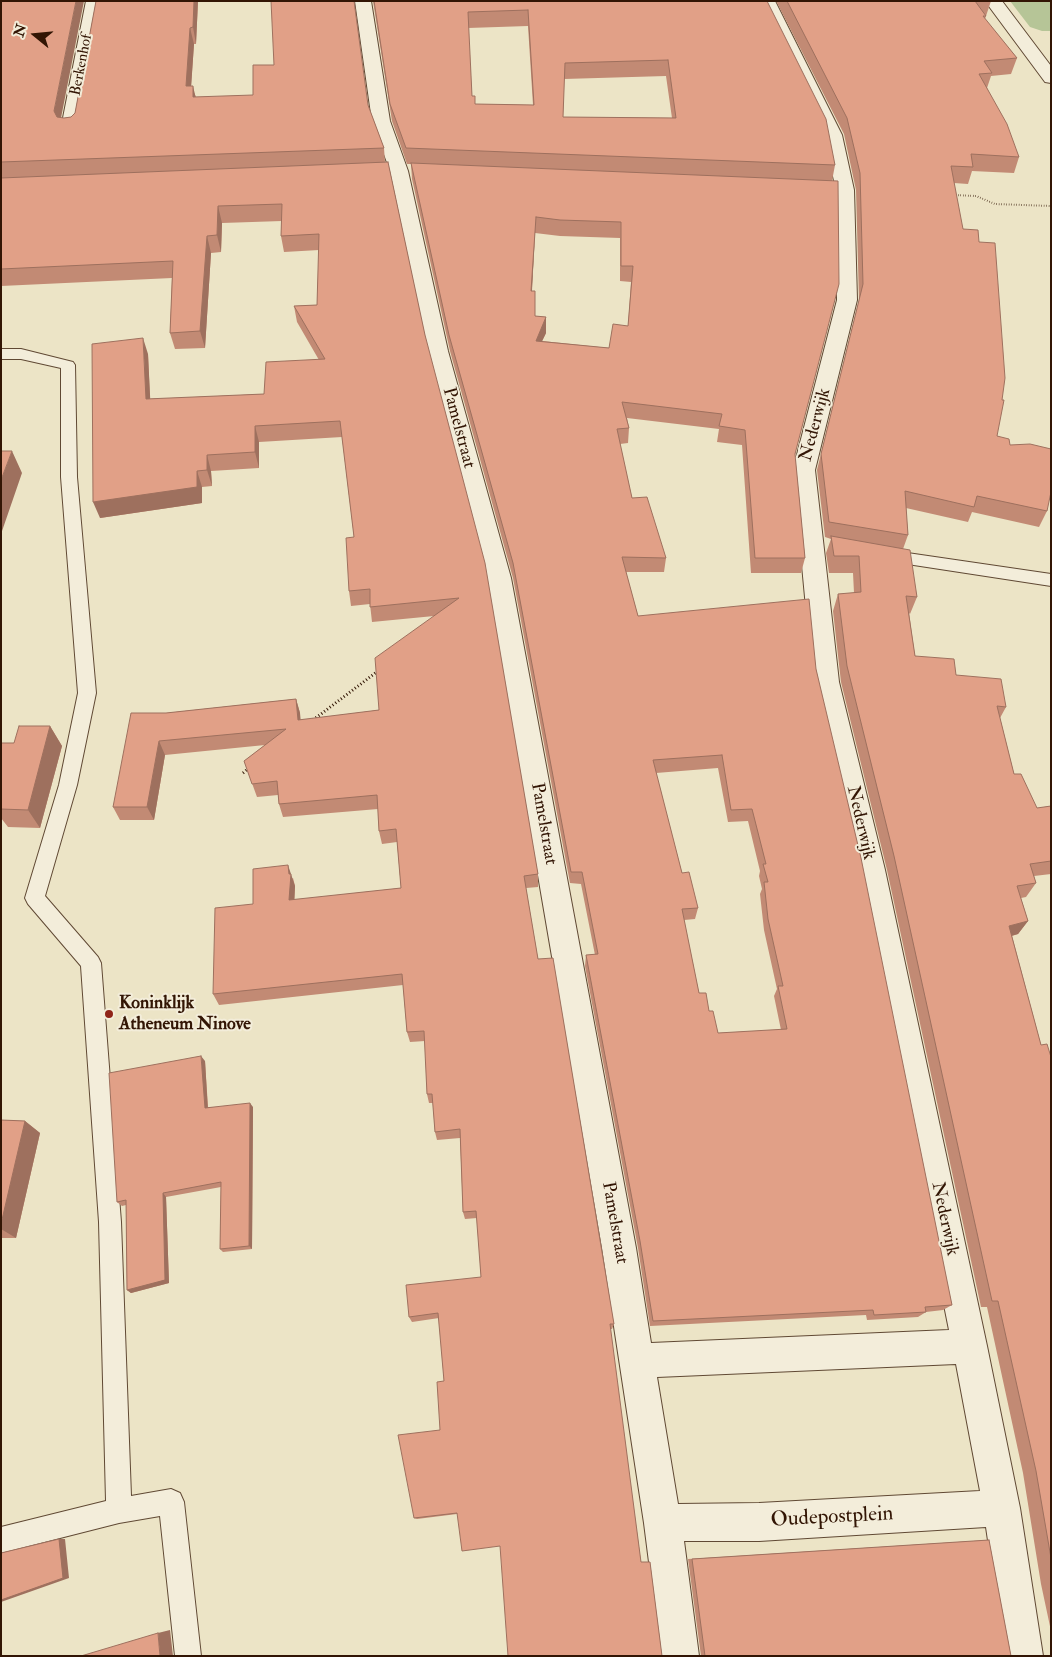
<!DOCTYPE html>
<style>
body{margin:0}
#map{position:relative;width:1052px;height:1657px;overflow:hidden;background:#ece4c6;font-family:"IM FELL Double Pica",serif}
canvas{display:block}
.frame{position:absolute;inset:0;border:2px solid #321504;pointer-events:none}
.north{position:absolute;left:10px;top:10px;width:50px;height:50px;-webkit-text-stroke:4px #f3edda;paint-order:stroke;rotate:287deg;font-size:14px;font-weight:700;line-height:20px;text-align:center;color:#321504}
.north::after{content:'';display:block;margin:auto;width:18px;height:22px;background:#321504;clip-path:polygon(50% 0,100% 100%,50% 72%,0 100%)}
</style>
<div id="map">
<canvas width="1052" height="1657"></canvas>
<div class="frame"></div>
<div class="north">N</div>
</div>
<script>
const context = document.querySelector('canvas').getContext('2d');
context.lineJoin = 'round';
function paint(path, color) { context.fillStyle = color; context.fill(path, 'evenodd'); }
const toPath = rows => new Path2D(rows.map(r => 'M' + r).join(''));
function trace(path, color, width, dash) { context.strokeStyle = color; context.lineWidth = width; context.lineCap = dash ? 'butt' : 'round'; context.setLineDash(dash || []); context.stroke(path); }
function write(font, color, halo, rows, align = 'center') {
  context.font = font + ' "IM FELL Double Pica",serif'; context.lineWidth = 4; context.setLineDash([]); context.textBaseline = 'middle'; context.strokeStyle = halo; context.fillStyle = color; for (const [text, x, y, turn = 0] of rows) {
    context.save(); context.translate(x, y); context.rotate((+turn || 0) * Math.PI / 180); context.textAlign = isNaN(turn) ? turn : align; if (halo) context.strokeText(text, 0, 0); context.fillText(text, 0, 0); context.restore();
  }
}
paint(toPath([
 [1010,1,1051,1,1051,31,1042,31,1030,27]
]), '#b6c597');
const lane = toPath([
 [1,349,21,349,73,362,75,365,77,477,96,693,77,785,45,896,98,957,101,963,121,1222,131,1496,171,1489,180,1493,184,1502,201,1656,175,1656,160,1516,119,1523,1,1553,1,1527,106,1501,99,1222,81,966,28,904,25,898,59,785,78,693,61,477,61,368,21,359,1,359,1,349],
 [887,550,1051,574,1051,586,881,560,879,556,881,552,887,550]
]);
const street = toPath([
 [86,1,102,1,79,128,76,132,70,133,64,132,61,128,86,1],
 [355,1,371,1,390,121,408,171,448,351,511,578,636,1248,651,1343,949,1330,857,870,813,682,793,470,837,300,836,190,824,135,759,1,775,1,842,135,854,190,857,300,815,470,839,682,885,870,987,1346,1020,1508,1043,1656,1005,1656,986,1527,759,1541,684,1541,699,1656,661,1656,644,1523,602,1248,487,578,428,351,390,171,372,121,355,1],
 [956,1364,980,1491,759,1503,678,1504,657,1377,956,1364],
 [985,1,1002,1,1051,66,1051,83,1045,82,985,1]
]);
trace(lane, '#604934', 2);
trace(street, '#604934', 2);
trace(toPath([
 [953,195,976,196,995,204,1051,206]
]), '#321504', 2, [0.5, 2]);
trace(toPath([
 [313,720,378,671],
 [243,773,250,767]
]), '#321504', 3, [1, 2.5]);
paint(lane, '#f3edda');
paint(street, '#f3edda');
paint(toPath([
 [1,1,61,118,64,118,71,117,75,113,96,1,198,1,196,44,194,44,191,86,196,97,368,105,384,148,385,162,538,874,538,887,526,888,538,959,614,1324,612,1329,610,1329,641,1562,650,1562,662,1656,500,1546,457,1514,417,1519,414,1518,440,1430,444,1381,439,1318,412,1322,409,1317,481,1277,477,1218,465,1219,463,1212,460,1138,437,1140,435,1132,433,1103,429,1103,427,1094,425,1041,410,1042,407,1032,403,985,219,1005,213,994,253,904,293,878,295,886,294,900,401,888,397,842,382,844,379,831,378,809,283,817,279,804,278,795,257,797,244,761,265,745,165,755,154,820,120,820,113,807,166,713,296,699,300,713,300,720,379,710,434,616,372,622,370,604,351,606,349,591,354,537,342,437,259,442,259,468,211,471,212,486,202,487,202,503,100,518,148,354,150,399,264,394,319,360,297,322,294,306,317,305,319,250,284,252,281,236,282,221,222,223,221,252,211,253,205,348,175,349,170,333,172,278,1,286],
 [373,1,767,1,835,165,832,181,795,455,805,558,801,573,751,573,742,445,717,442,719,429,627,418,629,428,628,443,620,444,632,498,666,558,664,572,626,572,638,616,816,669,952,1305,943,1310,926,1312,918,1317,867,1320,866,1315,650,1326,638,1248,585,966,586,955,595,955,581,884,570,883,513,578,450,351,412,179,411,164,407,164,392,121],
 [528,26,533,105,475,104,472,96,468,28],
 [666,76,672,118,563,117,564,79],
 [535,233,560,236,620,238,620,281,631,282,628,326,609,348,542,341,546,333,546,317,535,316,532,291],
 [718,768,728,822,748,821,760,871,759,876,762,889,760,894,764,930,777,989,774,996,781,1030,718,1033,709,1011,699,993,684,920,695,919,698,908,682,873,656,773],
 [776,1,991,1,985,19,1017,58,1011,74,991,76,987,88,1019,157,1014,173,972,171,968,184,954,183,997,436,1010,445,1047,511,1039,527,972,512,968,522,906,508,908,535,903,549,917,597,910,614,909,613,915,656,956,675,1006,707,1000,718,1014,774,1037,808,1051,806,1051,874,1034,876,1036,883,1026,897,1021,898,1028,921,1018,934,1012,936,1041,1045,1051,1057,1051,1631,1041,1584,1023,1473,987,1307,981,1307,887,870,841,682,833,611,838,594,854,593,853,573,829,573,826,553,831,539,825,537,817,470,859,300,856,190,844,134],
 [50,726,62,746,40,828,8,827,1,818,1,743,14,743],
 [205,1061,208,1107,253,1107,252,1249,223,1252,220,1249,221,1187,166,1197,169,1283,131,1293,127,1290,126,1205,122,1206,117,1202],
 [1,1120,25,1121,40,1133,16,1238,1,1238],
 [989,1540,1011,1656,701,1656,688,1559]
]), '#c28a74');
paint(toPath([
 [76,1,84,1,59,128,54,111],
 [194,1,198,1,196,44,193,27],
 [190,28,194,44,190,103,186,86],
 [193,86,197,103,193,97],
 [218,206,222,223,221,252,217,235],
 [536,217,535,233,531,306,531,291],
 [207,236,211,253,205,348,200,331],
 [546,317,546,333,535,356,536,341],
 [143,338,148,354,151,415,146,399],
 [255,426,259,442,259,468,255,452],
 [12,451,22,473,1,534,1,480],
 [207,455,211,471,212,486,207,470],
 [197,471,202,487,202,503,100,518,93,502],
 [296,699,300,713,302,734,298,720],
 [50,726,62,746,40,828,28,810],
 [159,741,165,755,154,820,147,807],
 [288,865,295,886,294,912,289,900],
 [1028,921,1018,934,999,939,1009,926],
 [201,1056,205,1061,208,1112,205,1108],
 [250,1103,253,1107,252,1249,249,1246],
 [25,1121,40,1133,16,1238,1,1229,1,1224],
 [163,1193,166,1197,169,1283,131,1293,127,1290],
 [59,1539,65,1539,69,1578,1,1602,1,1600],
 [170,1630,173,1656,160,1656,158,1633]
]), '#9e705e');
const building = toPath([
 [1,1,76,1,54,111,57,117,64,118,71,117,75,113,96,1,194,1,193,27,190,28,186,86,193,86,193,97,253,95,253,65,274,65,271,1,354,1,368,105,384,148,1,162,1,1],
 [374,1,767,1,826,119,835,165,406,148,390,104,374,1],
 [528,10,534,105,475,104,475,96,472,96,468,12,528,10],
 [668,60,676,118,563,117,565,63,668,60],
 [787,1,975,1,986,16,983,16,1017,58,984,61,992,73,979,74,1007,124,1019,157,971,154,973,167,951,166,963,229,978,230,979,242,995,243,1005,378,1002,400,1004,400,997,436,1009,439,1010,445,1030,444,1051,449,1051,492,1047,511,977,496,974,507,905,491,908,535,829,522,821,454,863,284,860,173,847,118,787,1],
 [388,162,425,335,485,563,538,874,524,876,538,959,553,958,614,1324,610,1324,641,1562,650,1562,662,1656,508,1656,500,1546,462,1551,457,1513,414,1518,398,1435,440,1430,437,1382,444,1381,438,1313,409,1317,406,1285,481,1277,476,1211,463,1212,460,1129,435,1132,432,1094,427,1094,424,1031,407,1032,402,974,213,994,215,908,253,904,253,869,288,865,289,874,291,874,289,900,401,888,396,829,379,831,377,795,279,804,277,781,252,784,244,761,286,729,159,741,147,807,113,807,131,713,166,713,296,699,298,720,379,710,375,658,459,598,370,607,370,589,349,591,346,538,354,537,340,421,255,426,255,452,207,455,207,470,197,471,197,487,93,502,92,344,143,338,146,399,264,394,266,362,325,359,294,306,317,305,319,234,281,236,282,204,218,206,217,235,207,236,200,331,170,333,173,261,1,269,1,178,388,162],
 [411,163,838,181,839,284,795,454,805,558,755,558,745,430,719,426,722,414,622,402,629,428,617,429,632,498,647,497,666,558,622,557,638,616,809,599,816,669,861,858,952,1305,925,1307,926,1312,874,1315,873,1310,653,1321,640,1241,586,955,598,954,582,872,571,872,513,563,449,335,411,163],
 [536,217,560,220,621,222,621,266,633,266,628,326,613,324,609,348,536,341,546,317,535,316,535,291,531,291,536,217],
 [722,755,731,810,752,809,766,864,763,864,768,882,764,882,768,919,783,986,778,986,787,1029,718,1033,713,1011,709,1011,706,993,699,993,682,909,698,908,689,872,682,873,653,760,722,755],
 [1,451,12,451,1,480,1,451],
 [831,536,910,550,917,597,906,596,915,656,954,659,956,675,1001,679,1006,707,997,706,1014,774,1021,774,1037,808,1051,806,1051,861,1030,864,1036,883,1017,886,1028,921,1009,926,1041,1045,1047,1044,1051,1057,1051,1558,1036,1471,998,1301,992,1301,894,856,847,666,838,594,861,592,859,556,834,556,831,536],
 [19,726,50,726,28,810,1,809,1,743,14,743,19,726],
 [201,1056,205,1108,250,1103,249,1246,220,1249,221,1182,163,1193,165,1280,127,1290,126,1200,117,1202,109,1073,201,1056],
 [1,1120,25,1121,1,1224,1,1120],
 [59,1539,63,1578,1,1600,1,1553,59,1539],
 [989,1540,1011,1656,705,1656,692,1559,989,1540],
 [158,1633,160,1656,81,1656,158,1633]
]);
paint(building, '#e1a087');
trace(building, '#9e705e', 1);
for (const [x, y, r, color] of [
 [109,1014,5,"#8f2418"]
]) { const dot = new Path2D(); dot.arc(x, y, r, 0, 2 * Math.PI); context.fillStyle = color; context.fill(dot); trace(dot, '#f3edda', 2); }
write('15px', '#321504', '#f3edda', [
 ["Berkenhof",82,65,-79]
]);
write('18px', '#321504', '#f3edda', [
 ["Nederwijk",816,425,-75],
 ["Pamelstraat",458,428,75],
 ["Nederwijk",860,823,77],
 ["Pamelstraat",543,824,80],
 ["Nederwijk",944,1219,78],
 ["Pamelstraat",614,1223,80]
]);
write('bold 18px', '#321504', '#f3edda', [
 ["Koninklijk",119,1004],
 ["Atheneum Ninove",119,1025]
], 'left');
write('21px', '#321504', '#f3edda', [
 ["Oudepostplein",832,1518,-3]
]);
</script>
